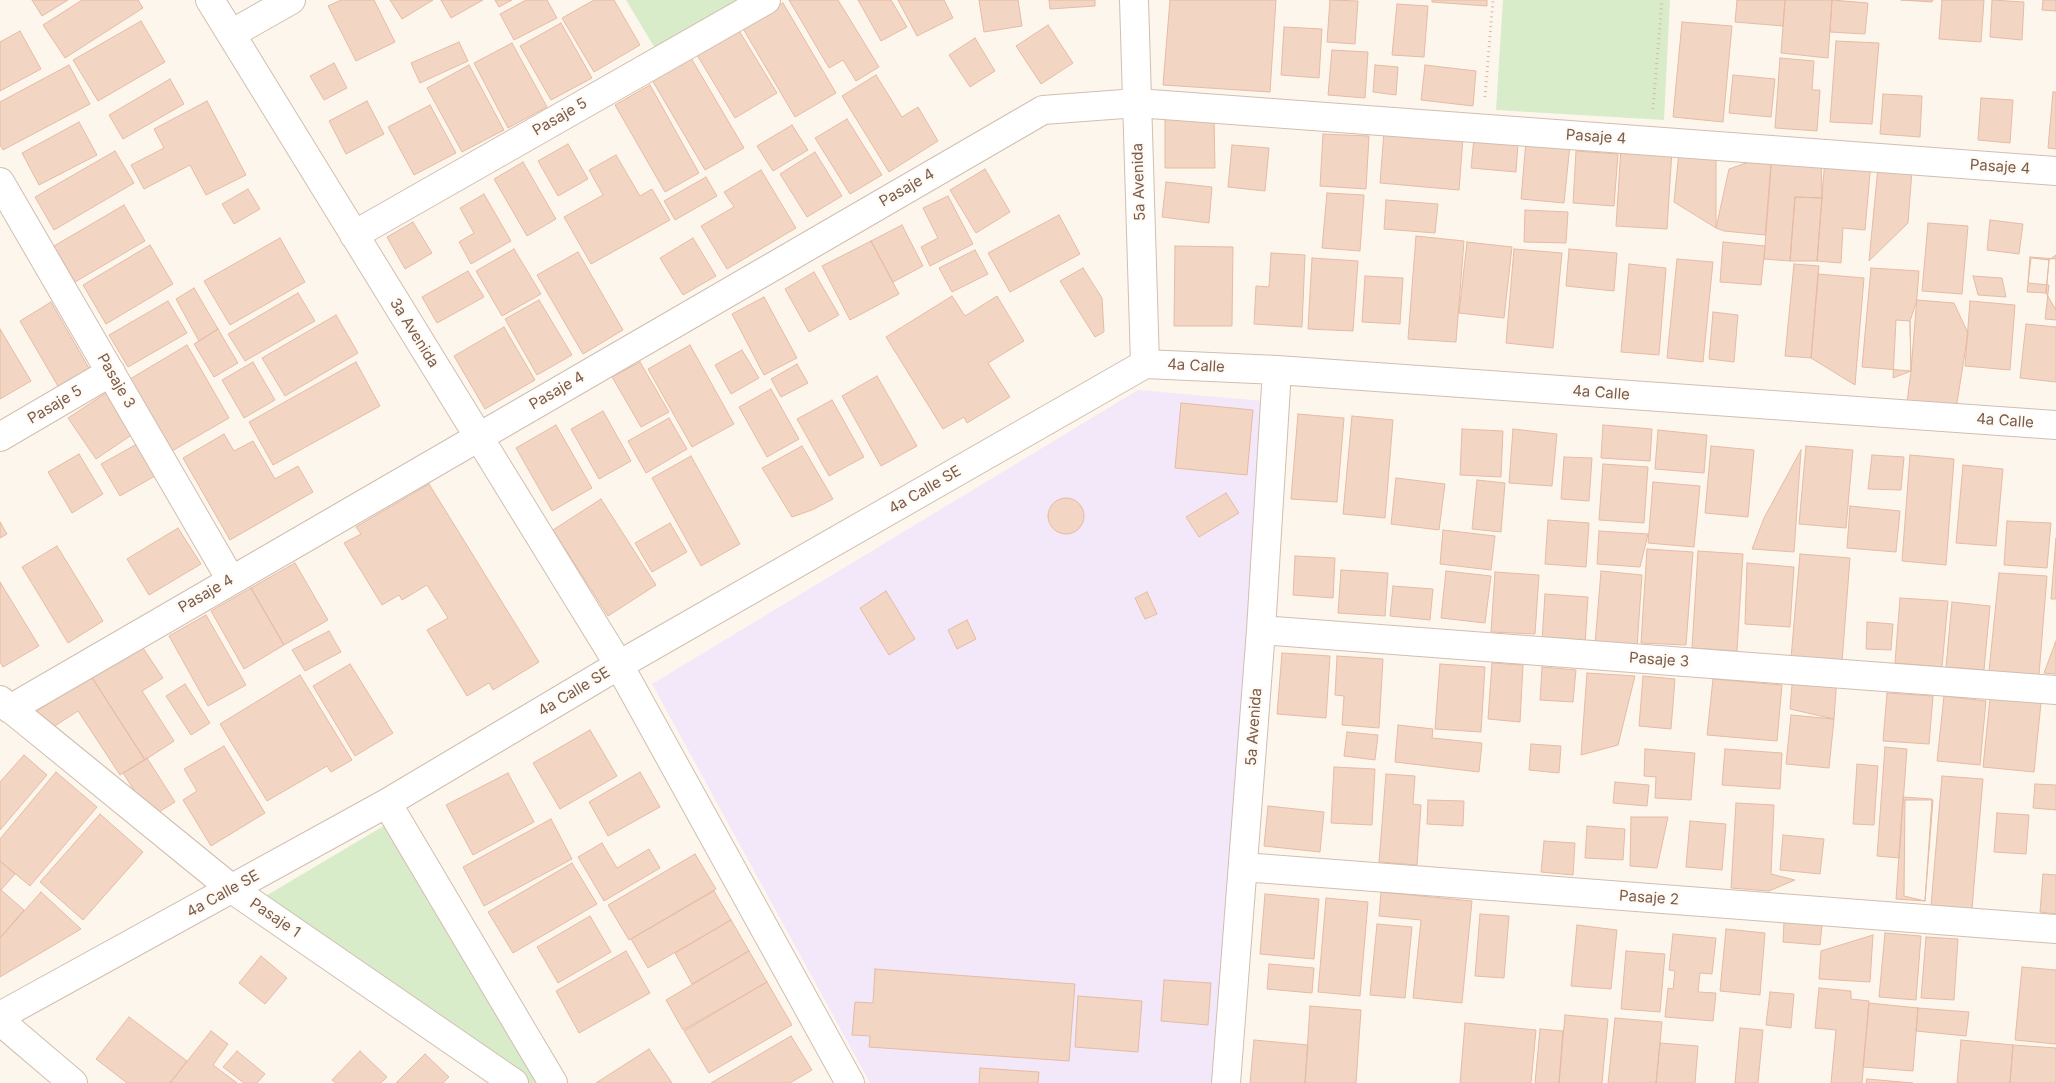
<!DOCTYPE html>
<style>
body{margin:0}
canvas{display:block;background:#fdf6ec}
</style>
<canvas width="2056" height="1083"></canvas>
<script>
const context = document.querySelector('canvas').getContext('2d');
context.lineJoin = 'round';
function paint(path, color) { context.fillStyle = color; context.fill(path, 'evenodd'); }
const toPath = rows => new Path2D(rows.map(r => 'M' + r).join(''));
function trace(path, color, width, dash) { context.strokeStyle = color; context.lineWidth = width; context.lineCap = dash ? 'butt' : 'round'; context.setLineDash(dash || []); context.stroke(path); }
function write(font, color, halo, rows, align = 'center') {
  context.font = font + ' Inter,sans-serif'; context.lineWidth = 4.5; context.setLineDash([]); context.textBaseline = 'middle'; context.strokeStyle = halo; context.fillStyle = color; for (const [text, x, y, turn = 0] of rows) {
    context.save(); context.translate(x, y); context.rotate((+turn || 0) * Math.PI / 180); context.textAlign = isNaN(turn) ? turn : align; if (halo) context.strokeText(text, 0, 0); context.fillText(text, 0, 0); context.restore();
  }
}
paint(toPath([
 [1138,390,1264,401,1214,1083,870,1083,652,684]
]), '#f3e8fa');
paint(toPath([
 [626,0,742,0,656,50],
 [1503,0,1670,0,1664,120,1496,110],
 [387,824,545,1083,527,1083,264,897]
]), '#d8ecc9');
const building = toPath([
 [32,0,68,0,42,16,32,0],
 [82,0,138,0,143,8,65,58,43,25,82,0],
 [341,0,374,0,395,42,356,61,328,6,341,0],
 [390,0,433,0,402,19,390,0],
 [441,0,483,0,451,18,441,0],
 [495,0,512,0,499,7,495,0],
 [526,0,547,0,557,18,514,40,500,14,526,0],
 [594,0,614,0,640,45,594,72,562,18,594,0],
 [789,0,838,0,879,67,856,81,843,60,829,68,789,0],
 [858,0,891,0,907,27,881,41,858,0],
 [898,0,944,0,953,18,917,36,898,0],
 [979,0,1018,0,1022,26,984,32,979,0],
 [1049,0,1095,0,1095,6,1050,9,1049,0],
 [1170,0,1276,0,1270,92,1163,85,1170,0],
 [1330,0,1358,1,1355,44,1327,42,1330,0],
 [1432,0,1487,0,1487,6,1432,2,1432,0],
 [1737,0,1785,0,1783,26,1735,22,1737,0],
 [1785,0,1832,0,1828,58,1781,53,1785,0],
 [1832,0,1868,3,1865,34,1830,32,1832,0],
 [1901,0,1933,0,1932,2,1901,0],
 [1942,0,1984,0,1981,42,1939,39,1942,0],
 [1992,0,2024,2,2022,40,1990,37,1992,0],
 [2043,0,2056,0,2056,11,2042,10,2043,0],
 [783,3,836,93,795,117,742,27,783,3],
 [1397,4,1428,6,1424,57,1392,55,1397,4],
 [141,21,165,62,98,101,73,60,141,21],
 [1682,22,1732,26,1723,122,1673,117,1682,22],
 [561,23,592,78,551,100,520,46,561,23],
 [1048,25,1073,63,1041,84,1016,46,1048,25],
 [1284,27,1322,29,1319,78,1281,75,1284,27],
 [738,29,777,93,735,118,697,55,738,29],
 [20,31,41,69,0,91,0,42,20,31],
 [975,38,995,71,970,87,949,55,975,38],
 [1836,41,1879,43,1872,124,1830,122,1836,41],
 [459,42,468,61,420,83,411,63,459,42],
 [512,43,547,107,508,128,474,63,512,43],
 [1332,50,1368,52,1365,98,1328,95,1332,50],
 [691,58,744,148,705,170,652,80,691,58],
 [1780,58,1814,61,1812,90,1820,90,1817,131,1775,128,1780,58],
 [334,63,347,88,324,100,310,76,334,63],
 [69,65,90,104,3,150,0,145,0,102,69,65],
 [469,65,504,130,462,152,427,88,469,65],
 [1375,65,1398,67,1396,95,1373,92,1375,65],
 [1425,65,1476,71,1473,106,1421,100,1425,65],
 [876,75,902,117,918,107,938,141,889,172,842,96,876,75],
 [1733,75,1775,79,1771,117,1729,113,1733,75],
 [170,79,184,104,123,139,109,115,170,79],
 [650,85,699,173,665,192,615,105,650,85],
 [2053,92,2056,92,2056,149,2048,148,2053,92],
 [1883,94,1922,96,1920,137,1880,134,1883,94],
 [1981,98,2013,100,2010,143,1978,140,1981,98],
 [207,101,246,175,206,195,190,165,144,189,131,165,164,148,154,129,207,101],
 [367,101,384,134,346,154,329,121,367,101],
 [430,105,456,153,414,175,388,127,430,105],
 [1165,118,1214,118,1215,168,1165,168,1165,118],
 [847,119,882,175,850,194,815,138,847,119],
 [79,122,97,155,39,185,22,153,79,122],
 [792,125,808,150,773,171,757,146,792,125],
 [1384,132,1463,138,1459,190,1380,183,1384,132],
 [1323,134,1369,136,1366,189,1320,186,1323,134],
 [1474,138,1518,143,1516,172,1471,168,1474,138],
 [1526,141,1570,145,1564,203,1521,199,1526,141],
 [568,144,588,179,558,196,538,161,568,144],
 [1232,145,1269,148,1265,191,1228,187,1232,145],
 [1621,147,1672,150,1667,229,1616,226,1621,147],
 [115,151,134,183,54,230,35,197,115,151],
 [1576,151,1618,154,1614,206,1573,203,1576,151],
 [815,152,842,196,807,217,780,174,815,152],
 [1679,152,1716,155,1716,228,1674,202,1679,152],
 [1821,153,1822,198,1795,197,1790,261,1764,259,1772,154,1821,153],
 [1772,154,1765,235,1724,231,1716,228,1729,169,1772,154],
 [616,155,640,196,652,189,670,220,591,264,564,217,603,195,589,170,616,155],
 [1825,158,1871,162,1865,230,1843,228,1841,263,1817,261,1825,158],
 [523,162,556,219,527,236,494,179,523,162],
 [1878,167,1912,170,1908,223,1869,261,1878,167],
 [985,169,1010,212,976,233,950,190,985,169],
 [761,170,796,228,727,269,701,226,734,207,724,192,761,170],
 [706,177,717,196,675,220,664,201,706,177],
 [1166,182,1212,187,1209,223,1162,217,1166,182],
 [248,189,260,209,234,224,222,204,248,189],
 [1327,193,1364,195,1360,251,1322,248,1327,193],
 [484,194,511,241,471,264,459,242,474,233,460,208,484,194],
 [948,196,973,244,930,266,921,247,938,238,923,208,948,196],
 [1795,197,1822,198,1817,261,1790,261,1795,197],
 [1386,200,1438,204,1435,233,1384,229,1386,200],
 [124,205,145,241,75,282,54,246,124,205],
 [1525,210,1568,212,1566,243,1524,242,1525,210],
 [1059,215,1080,254,1010,292,988,253,1059,215],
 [1990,220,2023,224,2019,254,1987,250,1990,220],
 [413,222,432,253,405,269,387,237,413,222],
 [1928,223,1968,226,1962,294,1922,291,1928,223],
 [902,225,923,266,893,282,871,241,902,225],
 [1416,236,1464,241,1456,342,1408,339,1416,236],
 [280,238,305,282,230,325,204,281,280,238],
 [693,238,716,276,683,295,660,258,693,238],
 [871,241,899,294,850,320,822,266,871,241],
 [1467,242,1512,247,1504,318,1459,313,1467,242],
 [1723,242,1765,246,1761,285,1720,282,1723,242],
 [150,245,173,284,106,324,83,285,150,245],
 [1175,246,1233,247,1232,326,1174,326,1175,246],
 [514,249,541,294,502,316,476,271,514,249],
 [1514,249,1562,253,1553,348,1506,343,1514,249],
 [1569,249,1617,253,1614,291,1566,286,1569,249],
 [975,250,988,274,952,292,939,268,975,250],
 [578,252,623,330,583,354,537,275,578,252],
 [1271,253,1305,255,1302,327,1254,324,1256,286,1269,287,1271,253],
 [2056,255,2056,310,2046,293,2049,260,2056,255],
 [2030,257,2056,259,2056,320,2045,319,2049,285,2028,283,2030,257],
 [1312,258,1358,261,1353,331,1308,329,1312,258],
 [2031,258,2049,260,2046,293,2027,292,2031,258],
 [1677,259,1713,262,1703,362,1667,358,1677,259],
 [1629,264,1666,268,1659,355,1621,352,1629,264],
 [1794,264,1819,266,1811,358,1785,356,1794,264],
 [1083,268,1102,298,1104,332,1095,337,1060,281,1083,268],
 [1871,268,1919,271,1911,371,1862,367,1871,268],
 [468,271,484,297,437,323,422,297,468,271],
 [814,272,839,315,809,332,785,289,814,272],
 [1818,274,1864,278,1855,385,1811,358,1818,274],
 [1365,276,1403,278,1400,324,1362,322,1365,276],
 [1973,276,2002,278,2006,297,1978,295,1973,276],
 [194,288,218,329,199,341,176,299,194,288],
 [298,293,315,321,245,361,228,334,298,293],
 [952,296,965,316,997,296,1024,341,988,363,1010,397,967,423,964,417,943,429,886,337,952,296],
 [764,297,797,358,764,375,732,314,764,297],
 [539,300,572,355,537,375,505,319,539,300],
 [1917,300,1954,303,1968,333,1957,403,1906,410,1911,371,1910,321,1917,300],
 [168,301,187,333,128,367,109,335,168,301],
 [1970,301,2015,305,2010,370,1965,366,1970,301],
 [51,302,90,370,59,388,20,321,51,302],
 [1713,312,1738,315,1734,362,1709,359,1713,312],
 [336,315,358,353,285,396,262,358,336,315],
 [1896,320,1910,321,1911,371,1893,378,1896,320],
 [2026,324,2056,327,2056,382,2020,378,2026,324],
 [504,327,535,380,485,409,454,356,504,327],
 [0,329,31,381,0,399,0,329],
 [218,329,238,363,214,377,194,344,218,329],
 [187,345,229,418,172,451,130,379,187,345],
 [690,345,734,424,692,447,648,369,690,345],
 [742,350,759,378,731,394,715,365,742,350],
 [253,362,275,400,244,418,222,380,253,362],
 [356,362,380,406,273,465,249,422,356,362],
 [640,362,669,412,641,427,612,377,640,362],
 [797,364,808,383,781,397,771,379,797,364],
 [877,376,917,446,881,466,842,396,877,376],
 [771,389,799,439,767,457,739,407,771,389],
 [109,391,136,432,96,459,68,418,109,391],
 [832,400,864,457,829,476,797,419,832,400],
 [1181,403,1253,410,1247,475,1175,468,1181,403],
 [603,411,631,461,599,479,571,429,603,411],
 [1298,414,1344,418,1337,502,1291,499,1298,414],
 [1352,416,1393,420,1385,518,1343,514,1352,416],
 [669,418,687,449,646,473,628,441,669,418],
 [556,425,592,488,552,511,516,448,556,425],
 [1603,425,1652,429,1650,461,1601,458,1603,425],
 [1462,429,1503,431,1501,477,1460,475,1462,429],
 [1513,429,1557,434,1552,486,1509,483,1513,429],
 [1658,430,1707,435,1704,473,1655,469,1658,430],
 [224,434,234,451,253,441,275,479,298,466,313,492,230,540,183,458,224,434],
 [137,444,155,476,120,496,101,464,137,444],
 [802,446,833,499,812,510,792,517,762,468,802,446],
 [1711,446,1754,450,1748,517,1705,513,1711,446],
 [1806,446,1853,450,1846,528,1799,524,1806,446],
 [1801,450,1794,552,1752,549,1764,518,1801,450],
 [79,454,103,494,72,513,48,472,79,454],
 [1872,455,1904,457,1901,490,1868,489,1872,455],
 [1910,455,1954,459,1946,565,1902,561,1910,455],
 [691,456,740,544,701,566,652,478,691,456],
 [1564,457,1592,458,1589,501,1561,499,1564,457],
 [1603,464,1648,467,1644,523,1599,520,1603,464],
 [1963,465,2003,469,1996,546,1956,543,1963,465],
 [1396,478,1445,484,1439,530,1391,524,1396,478],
 [1477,480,1505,483,1501,532,1472,529,1477,480],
 [1653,482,1700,486,1694,547,1648,543,1653,482],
 [429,484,539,662,493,690,489,683,467,696,427,630,448,618,427,585,402,600,399,595,382,605,344,543,361,534,356,527,429,484],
 [1226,493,1239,513,1199,537,1186,517,1226,493],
 '1048 516a18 18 0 1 1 36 0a18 18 0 1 1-36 0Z',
 [601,499,656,585,608,616,553,530,601,499],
 [1850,506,1900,511,1896,552,1847,548,1850,506],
 [1548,520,1589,523,1586,567,1545,564,1548,520],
 [2007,521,2051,523,2047,568,2004,565,2007,521],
 [0,522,7,534,0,538,0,522],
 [670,523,687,552,652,572,635,543,670,523],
 [178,528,201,564,149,595,127,559,178,528],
 [1443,530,1495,536,1491,570,1440,564,1443,530],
 [1599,531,1648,534,1640,567,1597,564,1599,531],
 [2056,538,2056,599,2051,599,2056,538],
 [57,546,103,621,68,643,22,567,57,546],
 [1647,549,1693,552,1686,645,1641,643,1647,549],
 [1698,551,1743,554,1737,651,1692,648,1698,551],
 [1800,554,1850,558,1842,662,1791,658,1800,554],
 [1295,556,1335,558,1333,598,1293,595,1295,556],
 [295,563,328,620,284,645,251,588,295,563],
 [1747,563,1794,567,1790,627,1745,624,1747,563],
 [1341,570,1388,573,1385,616,1338,613,1341,570],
 [1446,571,1491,576,1485,623,1441,618,1446,571],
 [1601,571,1642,575,1637,647,1595,644,1601,571],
 [1495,572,1539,575,1535,634,1491,632,1495,572],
 [1999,573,2047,576,2039,675,1989,671,1999,573],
 [0,582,39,646,3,667,0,662,0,582],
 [1393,586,1433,589,1430,620,1390,616,1393,586],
 [251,588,284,645,244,669,211,611,251,588],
 [886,591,915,639,889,655,860,608,886,591],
 [1147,592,1157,614,1145,619,1135,598,1147,592],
 [1545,594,1588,597,1585,644,1542,641,1545,594],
 [1900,598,1948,601,1942,667,1895,663,1900,598],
 [1952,602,1990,606,1984,670,1946,667,1952,602],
 [206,615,246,685,208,706,169,636,206,615],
 [967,620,976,639,957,649,948,630,967,620],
 [1867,622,1893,624,1891,650,1866,649,1867,622],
 [329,631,341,652,305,671,292,650,329,631],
 [2056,641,2056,674,2044,673,2056,641],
 [141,645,163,678,142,691,174,741,145,760,91,676,141,645],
 [1282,653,1330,656,1326,718,1277,714,1282,653],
 [1337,656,1383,659,1379,728,1342,725,1344,696,1335,695,1337,656],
 [1492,663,1523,665,1520,722,1488,719,1492,663],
 [350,664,393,733,355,756,313,686,350,664],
 [1440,664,1485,667,1481,732,1435,729,1440,664],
 [1542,667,1576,670,1573,702,1540,700,1542,667],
 [1587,673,1635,676,1618,745,1581,755,1587,673],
 [300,675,352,760,331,772,327,766,267,801,220,724,300,675],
 [91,676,145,760,120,775,78,711,47,731,35,712,91,676],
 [1643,676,1675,679,1671,729,1639,726,1643,676],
 [1837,676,1834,719,1790,709,1792,684,1837,676],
 [1713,679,1782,685,1777,741,1707,735,1713,679],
 [185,684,210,723,191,735,166,696,185,684],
 [1887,693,1933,696,1929,744,1883,741,1887,693],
 [1944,696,1986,701,1980,765,1937,761,1944,696],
 [1990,698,2041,703,2034,772,1983,767,1990,698],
 [1791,715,1834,719,1829,768,1786,764,1791,715],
 [1398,725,1433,729,1432,738,1482,743,1479,772,1395,762,1398,725],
 [590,730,617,776,560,809,533,763,590,730],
 [1347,732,1378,735,1375,760,1344,756,1347,732],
 [1531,744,1561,746,1559,773,1529,770,1531,744],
 [224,746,265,813,211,846,183,800,197,791,184,769,224,746],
 [1885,747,1907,749,1899,858,1877,856,1885,747],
 [1645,749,1695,753,1691,800,1655,798,1656,777,1644,776,1645,749],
 [1725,749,1782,753,1780,789,1722,785,1725,749],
 [24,755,47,775,0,830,0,782,24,755],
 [147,758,175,802,151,817,123,773,147,758],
 [1857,764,1878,766,1874,825,1853,824,1857,764],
 [1334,767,1375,769,1372,825,1331,823,1334,767],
 [56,772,97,807,30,886,0,861,0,839,56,772],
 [640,772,660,807,608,836,589,802,640,772],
 [508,773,534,822,473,855,446,805,508,773],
 [1386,774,1415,776,1413,804,1421,805,1417,865,1379,862,1386,774],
 [1942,776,1983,779,1972,909,1931,906,1942,776],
 [1615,782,1649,785,1647,806,1613,803,1615,782],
 [2035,784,2056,785,2056,810,2033,808,2035,784],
 [1903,797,1932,799,1925,901,1896,899,1903,797],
 [1428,800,1464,801,1463,826,1427,824,1428,800],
 [1905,800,1933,800,1925,901,1904,896,1905,800],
 [1736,803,1774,805,1771,874,1795,880,1769,891,1731,888,1736,803],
 [1268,806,1324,812,1320,852,1264,846,1268,806],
 [1997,813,2029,815,2026,854,1994,852,1997,813],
 [100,814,143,852,83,920,40,882,100,814],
 [1631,817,1668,817,1657,868,1630,866,1631,817],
 [551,819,572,859,484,906,463,867,551,819],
 [1690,821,1726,824,1722,870,1686,867,1690,821],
 [1587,826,1625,829,1623,860,1585,858,1587,826],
 [1783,835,1824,839,1820,874,1780,870,1783,835],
 [1544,841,1575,843,1573,875,1541,872,1544,841],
 [602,843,617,868,649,849,660,868,604,901,578,857,602,843],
 [695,854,716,889,629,940,608,905,695,854],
 [0,861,15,874,1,890,24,910,0,938,0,861],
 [572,863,597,904,513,953,488,912,572,863],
 [2043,874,2056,875,2056,914,2040,912,2043,874],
 [714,891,731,920,648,968,631,939,714,891],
 [41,892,81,929,0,977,0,938,41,892],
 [1381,892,1472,901,1462,1003,1413,998,1421,920,1379,916,1381,892],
 [1265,894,1319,899,1314,959,1260,954,1265,894],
 [1326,898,1368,902,1360,996,1318,992,1326,898],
 [1480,914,1509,916,1504,978,1475,976,1480,914],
 [590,916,611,952,558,983,537,947,590,916],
 [731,920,749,951,692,984,675,953,731,920],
 [1784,922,1822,925,1820,945,1783,942,1784,922],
 [1377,924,1412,927,1405,998,1370,995,1377,924],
 [1577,925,1617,930,1611,989,1571,986,1577,925],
 [1726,929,1765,933,1760,995,1720,991,1726,929],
 [1885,933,1921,936,1916,1000,1879,997,1885,933],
 [1673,934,1716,938,1712,974,1700,973,1698,992,1716,993,1713,1021,1665,1017,1668,988,1673,989,1675,971,1669,970,1673,934],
 [1873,935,1870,982,1819,979,1821,951,1873,935],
 [1926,937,1958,939,1954,1000,1921,998,1926,937],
 [626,951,650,993,579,1033,556,991,626,951],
 [749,951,767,982,683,1030,666,1000,749,951],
 [1626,951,1665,954,1660,1012,1621,1009,1626,951],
 [261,956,287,978,265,1004,239,983,261,956],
 [1269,964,1314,968,1312,993,1267,989,1269,964],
 [2022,967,2056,970,2056,1044,2015,1040,2022,967],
 [875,969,1075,984,1069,1061,869,1047,870,1036,852,1035,855,1002,873,1003,875,969],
 [1164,980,1211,983,1208,1025,1161,1021,1164,980],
 [767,982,792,1025,709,1073,684,1031,767,982],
 [1819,988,1851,991,1851,999,1869,1001,1862,1083,1831,1083,1836,1030,1815,1028,1819,988],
 [1770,992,1794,994,1791,1028,1766,1025,1770,992],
 [1078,996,1142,1001,1138,1052,1075,1047,1078,996],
 [1869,1003,1918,1008,1913,1071,1863,1067,1869,1003],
 [1310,1006,1361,1010,1356,1083,1305,1083,1310,1006],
 [1918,1008,1969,1012,1966,1036,1916,1031,1918,1008],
 [1565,1015,1608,1019,1602,1083,1559,1083,1565,1015],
 [129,1017,187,1061,170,1083,127,1083,96,1059,129,1017],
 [1615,1018,1662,1022,1656,1083,1608,1083,1615,1018],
 [1465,1023,1536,1030,1531,1083,1460,1083,1465,1023],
 [1740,1028,1763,1030,1758,1083,1735,1083,1740,1028],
 [1540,1029,1563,1031,1559,1083,1535,1083,1540,1029],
 [211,1031,228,1044,213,1065,237,1083,170,1083,211,1031],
 [791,1036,812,1070,790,1083,711,1083,791,1036],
 [1254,1040,1308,1045,1305,1083,1250,1083,1254,1040],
 [1961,1040,2013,1045,2010,1083,1957,1083,1961,1040],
 [1660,1043,1698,1046,1695,1083,1656,1083,1660,1043],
 [2013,1045,2056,1048,2056,1083,2010,1083,2013,1045],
 [649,1049,672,1083,596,1083,649,1049],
 [237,1051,265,1074,257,1083,244,1083,223,1067,237,1051],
 [360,1051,387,1077,381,1083,336,1083,332,1080,360,1051],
 [425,1054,449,1077,443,1083,396,1083,425,1054],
 [980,1068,1039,1072,1038,1083,979,1083,980,1068],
 [1867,1079,1913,1083,1866,1083,1867,1079]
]);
paint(building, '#f3d5c3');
trace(building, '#e6bba3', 1);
const minor = toPath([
 [210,0,619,665,850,1083],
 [1134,0,1145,364],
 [231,34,291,0],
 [0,182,231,580],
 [354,235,766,0],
 [1145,364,1277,370,2056,425],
 [0,437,111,372],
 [1261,630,2056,690],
 [0,700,232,889,514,1083],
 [10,709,1043,110,1137,103,2056,171],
 [387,803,553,1083],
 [1243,867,2056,929],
 [0,1016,387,803,619,665,1145,364],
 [0,1021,73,1083],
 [1226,1083,1261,630,1277,370]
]);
trace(minor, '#d1beb0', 30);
trace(toPath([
 [1485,97,1493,0],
 [1653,109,1662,0]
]), '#d9b8a5', 3, [1, 4]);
trace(minor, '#fff', 28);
write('15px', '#7a5c4d', '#fffaf3', [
 ["Pasaje 5",560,117,-30],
 ["Pasaje 4",1596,137,4],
 ["Pasaje 4",2000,167,4],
 ["5a Avenida",1139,182,-92],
 ["Pasaje 4",907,188,-30],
 ["3a Avenida",414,333,58],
 ["4a Calle",1196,366,3],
 ["Pasaje 3",116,381,60],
 ["Pasaje 4",557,391,-30],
 ["4a Calle",1601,393,4],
 ["Pasaje 5",55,405,-31],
 ["4a Calle",2005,421,4],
 ["4a Calle SE",925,490,-30],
 ["Pasaje 4",206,594,-30],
 ["Pasaje 3",1659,660,4],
 ["4a Calle SE",574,692,-31],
 ["5a Avenida",1254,727,-86],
 ["4a Calle SE",223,894,-29],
 ["Pasaje 2",1649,898,4],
 ["Pasaje 1",275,918,34]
]);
</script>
